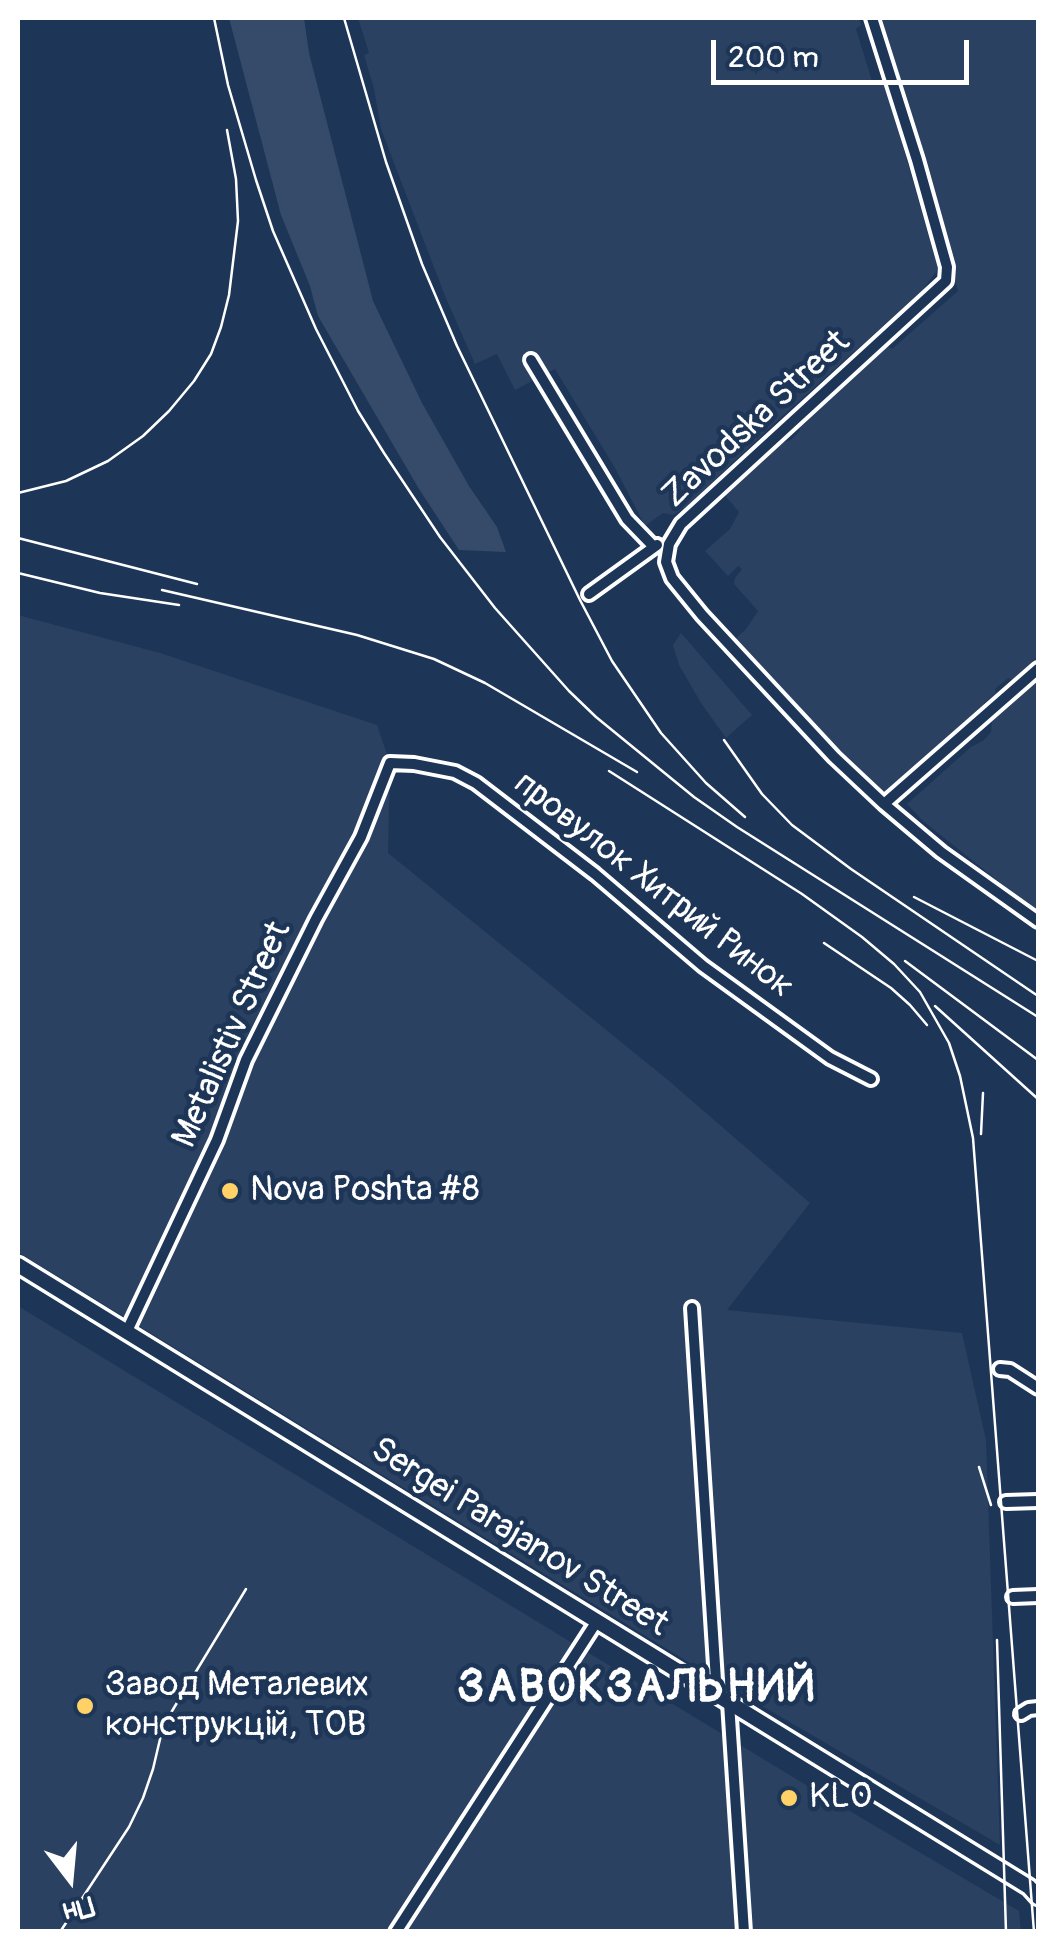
<!DOCTYPE html>
<meta charset="utf-8">
<style>
body{margin:0}
#map{position:relative;width:1056px;height:1949px;overflow:hidden;background:#1d3557;font-family:Pangolin,sans-serif}
canvas{display:block}
.frame{position:absolute;inset:0;border:20px solid #fff;pointer-events:none}
.north{position:absolute;left:20px;top:1829px;width:100px;height:100px;-webkit-text-stroke:8px #1d3557;paint-order:stroke;rotate:164deg;font-size:28px;font-weight:700;line-height:40px;text-align:center;color:#fff}
.north::after{content:'';display:block;margin:auto;width:35px;height:45px;background:#fff;clip-path:polygon(50% 0,100% 100%,50% 72%,0 100%)}
.scale{position:absolute;left:711px;top:40px;width:258px;height:45px;box-sizing:border-box;border:5px solid #fff;border-top:0;padding-left:12px;font-size:30px;line-height:35px;white-space:nowrap;color:#fff;-webkit-text-stroke:8px #1d3557;paint-order:stroke}
</style>
<div id="map">
<canvas width="1056" height="1949"></canvas>
<div class="frame"></div>
<div class="north">Пн</div>
<div class="scale">200 m</div>
</div>
<script>
const context = document.querySelector('canvas').getContext('2d');
context.lineJoin = 'round';
function paint(path, color) { context.fillStyle = color; context.fill(path, 'evenodd'); }
const toPath = rows => new Path2D(rows.map(r => 'M' + r).join(''));
function trace(path, color, width, dash) { context.strokeStyle = color; context.lineWidth = width; context.lineCap = dash ? 'butt' : 'round'; context.setLineDash(dash || []); context.stroke(path); }
function write(font, color, halo, rows, align = 'center') {
  context.font = font + ' Pangolin,sans-serif'; context.lineWidth = 9; context.setLineDash([]); context.textBaseline = 'middle'; context.strokeStyle = halo; context.fillStyle = color; for (const [text, x, y, turn = 0] of rows) {
    context.save(); context.translate(x, y); context.rotate((+turn || 0) * Math.PI / 180); context.textAlign = isNaN(turn) ? turn : align; if (halo) context.strokeText(text, 0, 0); context.fillText(text, 0, 0); context.restore();
  }
}
paint(toPath([
 [358,18,859,18,861,25,856,29,872,81,883,79,886,87,938,269,922,291,776,422,685,508,673,515,663,513,645,526,615,468,555,369,515,390,497,354,475,364,445,296,381,129,374,89,364,55,369,53],
 [882,18,1038,18,1038,656,1013,680,1008,678,995,689,996,693,984,703,984,709,960,728,959,732,888,793,881,793,802,716,804,714,779,686,775,689,732,642,746,629,758,611,734,584,735,578,742,569,738,566,728,576,705,551,730,529,739,512,723,493,778,444,791,440,799,432,801,424,810,414,834,392,848,382,888,346,892,349,958,291],
 [18,615,160,653,377,725,390,763,388,853,668,1080,810,1203,727,1310,962,1333,986,1440,1000,1845,721,1682,18,1252],
 [681,633,752,715,726,738,701,703,679,665,673,645],
 [1038,679,1038,923,1013,901,1017,896,923,821,907,804,971,747,984,740,991,732,992,720],
 [18,1306,816,1791,1019,1911,1021,1931,18,1931]
]), '#2a4161');
paint(toPath([
 [229,18,304,18,309,53,373,301,422,403,469,486,497,527,506,552,459,550,419,489,318,316,310,286,281,215]
]), '#364b69');
const street = toPath([
 [872,18,917,160,947,267,946,281,681,524,669,544,666,562,672,578,702,615,834,757,884,804,941,852,1038,921],
 [531,360,627,519,654,547],
 [589,594,657,545],
 [884,804,1038,669],
 [692,1308,717,1696],
 [127,1331,217,1140,246,1060,316,919,361,837,390,763,414,764,455,772,476,783,595,874,703,966,830,1058,871,1079],
 [1000,1369,1010,1370,1038,1388],
 [1006,1502,1038,1501],
 [1013,1597,1038,1596],
 [729,1703,744,1932],
 [1021,1714,1029,1709,1038,1708],
 [396,1932,597,1621]
]);
const secondary = toPath([
 [18,1265,1029,1887,1038,1897]
]);
trace(street, '#fff', 18);
trace(secondary, '#fff', 21);
trace(street, '#1d3557', 10);
trace(secondary, '#1d3557', 14);
trace(toPath([
 [214,18,228,85,256,180,273,231,316,329,358,411,384,453,440,537,495,608,569,691,596,717,694,797,737,827,1038,1017],
 [344,18,386,162,422,264,457,346,580,600,612,661,661,733,706,783,745,817],
 [18,493,66,481,108,461,143,436,169,411,194,381,211,354,221,327,229,295,238,221,236,179,227,130],
 [18,538,197,584],
 [18,573,100,593,179,605],
 [162,590,357,635,434,659,485,683,637,772],
 [724,740,762,794,792,825,851,869,1038,996],
 [609,771,802,894,862,937,894,964,920,992,949,1043,960,1076,973,1138,1034,1932],
 [914,897,1038,961],
 [824,943,891,988,910,1005,927,1025],
 [905,961,1038,1060],
 [935,1006,1038,1099],
 [981,1134,983,1093],
 [979,1467,991,1505],
 [997,1640,1006,1932],
 [60,1932,129,1827,143,1798,153,1769,161,1735,169,1716,246,1589]
]), '#fff', 2.5);
for (const [x, y, r, color] of [
 [230,1191,10,"#ffd166"],
 [85,1706,10,"#ffd166"],
 [789,1798,10,"#ffd166"]
]) { const dot = new Path2D(); dot.arc(x, y, r, 0, 2 * Math.PI); context.fillStyle = color; context.fill(dot); trace(dot, '#1d3557', 4); }
write('35px', '#fff', '#1d3557', [
 ["Zavodska Street",757,420,-43],
 ["провулок Хитрий Ринок",653,886,38],
 ["Metalistiv Street",233,1035,-66],
 ["Sergei Parajanov Street",519,1538,32]
]);
write('35px', '#fff', '#1d3557', [
 ["Nova Poshta #8",250,1191],
 ["Завод Металевих",105,1686],
 ["конструкцій, ТОВ",105,1726],
 ["KLO",809,1798]
], 'left');
context.letterSpacing = '2.5px';
write('bold 45px', '#fff', '#1d3557', [
 ["ЗАВОКЗАЛЬНИЙ",637,1690]
]);
context.letterSpacing = '0px';
</script>
